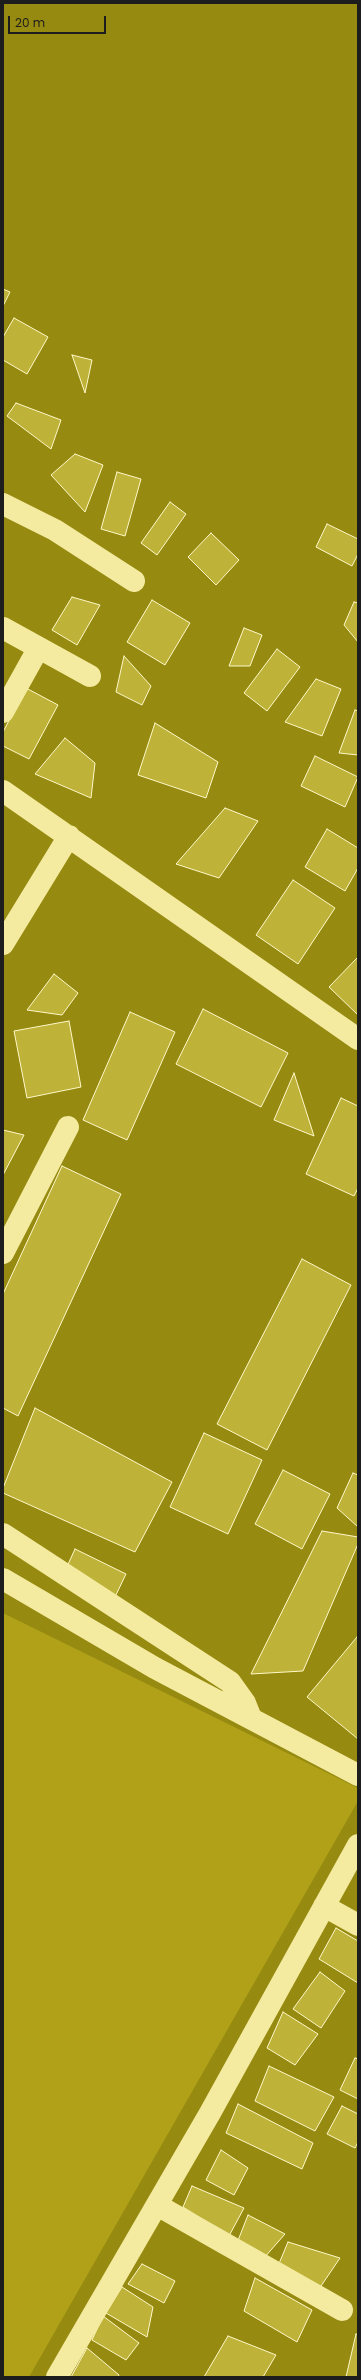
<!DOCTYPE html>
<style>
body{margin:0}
#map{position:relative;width:361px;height:2380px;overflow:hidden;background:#968a11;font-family:Poppins,sans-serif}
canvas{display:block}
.frame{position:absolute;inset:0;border:4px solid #1d1d1d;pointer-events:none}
.scale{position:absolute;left:8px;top:16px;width:98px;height:18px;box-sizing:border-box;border:2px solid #1d1d1d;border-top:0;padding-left:5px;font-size:12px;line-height:14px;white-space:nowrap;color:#1d1d1d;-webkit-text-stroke:3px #968a11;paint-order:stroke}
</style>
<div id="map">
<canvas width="361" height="2380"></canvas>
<div class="frame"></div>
<div class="scale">20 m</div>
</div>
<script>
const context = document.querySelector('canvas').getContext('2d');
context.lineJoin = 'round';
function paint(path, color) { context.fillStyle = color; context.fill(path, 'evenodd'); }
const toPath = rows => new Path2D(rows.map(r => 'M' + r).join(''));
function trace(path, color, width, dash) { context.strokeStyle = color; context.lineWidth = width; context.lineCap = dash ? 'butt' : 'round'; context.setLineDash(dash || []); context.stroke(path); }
paint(toPath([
 [3,1613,358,1788,358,1801,29,2377,3,2377]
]), '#b0a118');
const building = toPath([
 [3,289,10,292,3,306,3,289],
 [14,318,48,337,27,374,3,360,3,337,14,318],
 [72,355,92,360,85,393,72,355],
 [16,403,61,420,51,449,7,416,16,403],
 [75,454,103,465,85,512,51,475,75,454],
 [117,472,141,479,125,536,101,529,117,472],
 [170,502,186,514,157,555,141,543,170,502],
 [327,524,358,539,358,554,352,566,316,547,327,524],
 [211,533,239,560,216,585,188,557,211,533],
 [72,597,100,605,77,645,52,630,72,597],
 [152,600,190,623,165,665,127,642,152,600],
 [354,602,358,603,358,642,344,625,354,602],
 [244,628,262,635,250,666,229,666,244,628],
 [277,649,300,667,267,711,244,693,277,649],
 [124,656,151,686,142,705,116,692,124,656],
 [316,679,341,689,322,736,285,722,316,679],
 [26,688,58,705,29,759,3,746,3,732,26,688],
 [355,710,358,711,358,755,339,753,355,710],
 [155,723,218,762,206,798,138,775,155,723],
 [65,738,95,763,91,798,35,774,65,738],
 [315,756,358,777,345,807,301,786,315,756],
 [225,808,258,821,219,878,176,864,225,808],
 [327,829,358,848,358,868,345,891,305,867,327,829],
 [293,880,335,908,298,964,256,935,293,880],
 [358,957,358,1015,329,987,358,957],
 [54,974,78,993,62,1015,27,1010,54,974],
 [203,1009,288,1053,261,1107,176,1064,203,1009],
 [130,1012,175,1032,127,1140,83,1120,130,1012],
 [69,1021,81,1087,27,1098,14,1031,69,1021],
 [294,1073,314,1136,274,1120,294,1073],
 [341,1098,358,1106,358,1188,354,1196,306,1174,341,1098],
 [3,1130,24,1135,3,1175,3,1130],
 [62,1166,121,1194,18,1416,3,1408,3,1294,62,1166],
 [302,1259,351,1285,267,1450,217,1424,302,1259],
 [35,1408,172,1482,135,1552,3,1493,3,1488,35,1408],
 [204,1433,262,1460,228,1534,170,1507,204,1433],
 [283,1470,330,1494,302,1549,255,1524,283,1470],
 [353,1473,358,1475,358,1527,337,1508,353,1473],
 [322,1531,358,1537,358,1544,303,1671,251,1674,322,1531],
 [75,1549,126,1574,115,1597,65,1571,75,1549],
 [357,1637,358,1638,358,1739,307,1697,357,1637],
 [336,1928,358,1941,358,1983,319,1959,336,1928],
 [320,1972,345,1991,321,2028,293,2009,320,1972],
 [283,2012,318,2034,295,2065,267,2048,283,2012],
 [355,2058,358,2059,358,2099,340,2090,355,2058],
 [269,2066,334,2097,315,2131,255,2101,269,2066],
 [238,2104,313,2143,302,2169,226,2133,238,2104],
 [342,2106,358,2114,358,2142,355,2148,327,2134,342,2106],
 [221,2150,248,2168,234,2195,206,2180,221,2150],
 [192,2186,244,2208,229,2236,183,2207,192,2186],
 [248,2215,285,2234,264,2258,237,2243,248,2215],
 [288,2242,340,2258,319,2289,278,2266,288,2242],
 [142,2264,175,2281,164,2303,128,2284,142,2264],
 [255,2278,312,2310,297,2342,244,2311,255,2278],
 [122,2287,153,2307,147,2337,106,2313,122,2287],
 [103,2316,139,2343,126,2360,92,2340,103,2316],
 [356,2334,358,2335,358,2377,346,2377,356,2334],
 [228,2336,276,2355,263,2377,204,2377,228,2336],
 [87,2348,119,2375,118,2377,71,2377,87,2348]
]);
paint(building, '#beb239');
trace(building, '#fef8c8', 1);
trace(toPath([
 [3,504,55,530,134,581],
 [3,628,90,676],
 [3,712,38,649],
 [3,791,358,1039],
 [3,944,69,836],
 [3,1253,68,1127],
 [3,1534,230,1682,245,1703,251,1718],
 [3,1579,155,1668,358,1775],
 [324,1906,358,1925],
 [157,2205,342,2310],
 [57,2377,210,2113,358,1845]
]), '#f4eba0', 22);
</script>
